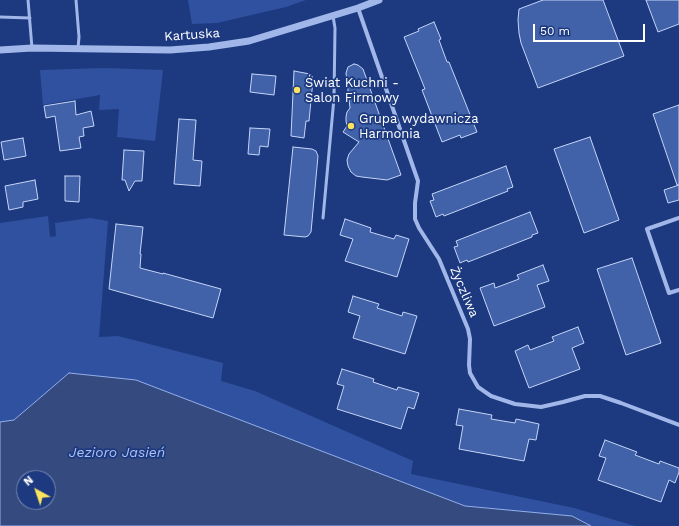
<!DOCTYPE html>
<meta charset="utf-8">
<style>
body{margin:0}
#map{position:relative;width:679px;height:526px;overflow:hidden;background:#1d3a80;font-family:"Work Sans",sans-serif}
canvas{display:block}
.north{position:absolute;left:16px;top:470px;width:40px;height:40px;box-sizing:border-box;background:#1d3a80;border:1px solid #7789b3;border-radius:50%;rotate:320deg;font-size:11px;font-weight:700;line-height:16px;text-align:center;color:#fff}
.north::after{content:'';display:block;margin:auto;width:14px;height:18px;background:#f9e35f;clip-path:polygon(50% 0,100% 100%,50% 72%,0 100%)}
.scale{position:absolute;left:533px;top:24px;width:112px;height:18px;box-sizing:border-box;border:2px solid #fff;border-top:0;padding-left:5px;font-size:12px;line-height:14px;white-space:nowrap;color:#fff;-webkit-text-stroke:3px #1d3a80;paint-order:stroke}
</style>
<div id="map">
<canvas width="679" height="526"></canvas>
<div class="north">N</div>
<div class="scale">50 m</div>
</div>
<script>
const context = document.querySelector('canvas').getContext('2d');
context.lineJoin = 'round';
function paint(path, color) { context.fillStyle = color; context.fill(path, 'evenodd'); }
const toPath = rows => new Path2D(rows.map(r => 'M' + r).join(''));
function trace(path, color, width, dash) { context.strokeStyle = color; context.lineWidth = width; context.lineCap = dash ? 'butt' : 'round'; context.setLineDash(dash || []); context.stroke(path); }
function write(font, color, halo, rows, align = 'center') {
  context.font = font + ' "Work Sans",sans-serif'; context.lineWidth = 3.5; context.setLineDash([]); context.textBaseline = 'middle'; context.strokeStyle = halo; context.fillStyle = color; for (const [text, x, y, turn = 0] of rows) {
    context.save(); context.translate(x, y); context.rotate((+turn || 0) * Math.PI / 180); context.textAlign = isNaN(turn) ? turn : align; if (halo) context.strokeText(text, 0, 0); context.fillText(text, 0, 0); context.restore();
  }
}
paint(toPath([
 [188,0,306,0,286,7,217,23,192,24],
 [104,68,163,70,155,141,117,137,119,109,99,110,100,95,43,105,40,70],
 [48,216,50,237,56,236,55,223,90,218,108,221,99,337,118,336,223,363,221,381,255,391,413,461,411,474,574,508,635,526,591,526,572,516,465,506,136,380,69,373,14,420,0,422,0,223]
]), '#30519f');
const water = toPath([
 [69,373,136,380,465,506,572,516,591,526,0,526,0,422,14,420,69,373],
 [24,478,48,478,48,502,24,502,24,478]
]);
paint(water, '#354b7f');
trace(water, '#94b0eb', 1);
const building = toPath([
 [543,0,603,0,624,56,538,88,521,43,519,33,518,20,519,9,543,0],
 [646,0,679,0,679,24,658,32,646,0],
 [434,22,441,39,439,40,447,62,449,62,477,132,461,138,460,135,442,142,422,90,425,89,404,37,419,31,418,29,434,22],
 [354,64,358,65,363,69,401,175,387,180,362,177,356,176,351,172,348,166,347,160,349,154,359,142,343,132,347,126,346,121,346,117,347,112,350,108,346,73,348,67,354,64],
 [294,71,310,74,312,76,313,80,309,121,306,121,304,138,291,136,294,71],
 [252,74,276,76,274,95,250,92,252,74],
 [75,101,76,115,91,111,94,126,83,128,84,136,79,137,81,148,60,151,55,116,46,118,44,106,75,101],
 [679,105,679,184,677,185,653,114,679,105],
 [179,119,196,120,193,160,202,161,200,186,174,184,179,119],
 [250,128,270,129,268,147,260,146,259,155,248,154,250,128],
 [590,137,619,220,584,233,554,149,590,137],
 [23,138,26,156,4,160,1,142,23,138],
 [293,147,312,149,316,151,318,156,311,232,308,236,305,237,284,235,293,147],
 [124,150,144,151,142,181,135,181,129,191,125,180,122,180,124,150],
 [506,166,513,187,507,189,508,191,444,216,443,214,436,217,430,201,434,200,432,194,506,166],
 [65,176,80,176,79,202,65,201,65,176],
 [35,180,38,199,23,202,23,207,9,210,5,186,35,180],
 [679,185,679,200,668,203,664,190,679,185],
 [530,212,538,233,532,235,532,237,468,262,467,260,460,263,454,247,458,246,456,241,530,212],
 [345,219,371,228,370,232,394,239,396,235,409,239,397,277,345,261,353,239,340,235,345,219],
 [116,224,143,227,140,254,141,254,140,268,163,274,163,273,221,289,213,318,109,289,116,224],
 [632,258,661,343,626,355,597,269,632,258],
 [543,265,549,281,537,285,545,307,494,326,480,288,494,283,495,288,519,279,517,275,543,265],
 [353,296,379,304,377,308,402,316,403,312,417,316,405,354,353,338,360,316,348,312,353,296],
 [578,327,584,343,572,348,580,369,529,388,515,351,528,345,530,350,554,341,552,337,578,327],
 [342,369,374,379,373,382,397,390,398,387,419,393,414,409,408,407,401,429,337,409,344,386,337,384,342,369],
 [459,409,492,415,491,419,515,423,516,419,539,424,536,440,529,439,524,461,459,449,463,426,456,425,459,409],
 [605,440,637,452,635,455,659,464,660,461,679,468,679,472,675,483,669,480,661,502,598,480,606,458,599,456,605,440]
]);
paint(building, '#4161a8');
trace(building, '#c5d5f7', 1);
trace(toPath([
 [28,0,32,48],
 [76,0,79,37,78,48],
 [0,17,30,18],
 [323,218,334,98,335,28,333,16]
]), '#a1b7e9', 3);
trace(toPath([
 [358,8,418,181,415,203,415,219,419,228,439,259,468,329,470,339,469,365,470,373,478,387,491,396,515,404,541,407,563,402,585,396,600,396,621,403,679,425],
 [679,218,647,229,669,293,679,290]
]), '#a1b7e9', 4);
trace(toPath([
 [0,50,32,48,170,50,209,47,249,41,358,8,379,0]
]), '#a1b7e9', 7);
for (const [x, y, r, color] of [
 [297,90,4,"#f9e35f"],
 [351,126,4,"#f9e35f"]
]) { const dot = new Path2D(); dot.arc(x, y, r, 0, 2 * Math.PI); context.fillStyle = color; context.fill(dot); trace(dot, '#1d3a80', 1.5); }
write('13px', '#fff', '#1d3a80', [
 ["Kartuska",192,35,-4],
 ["Życzliwa",464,292,67]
]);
write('13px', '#fff', '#1d3a80', [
 ["Świat Kuchni -",305,83],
 ["Salon Firmowy",305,98],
 ["Grupa wydawnicza",359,119],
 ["Harmonia",359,134]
], 'left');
write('italic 14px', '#acc2f1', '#1d3a80', [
 ["Jezioro Jasień",117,453]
]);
</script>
